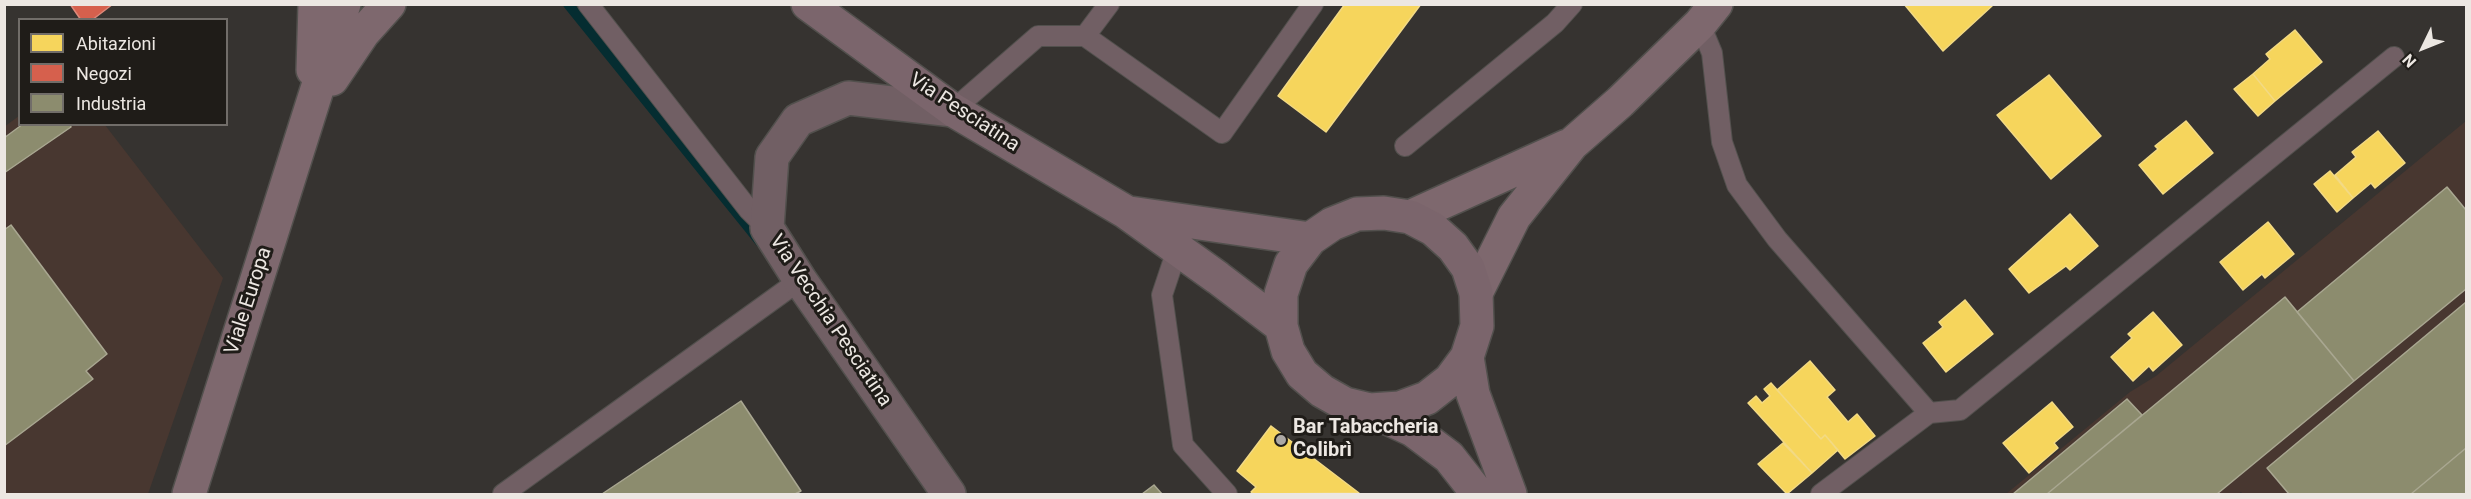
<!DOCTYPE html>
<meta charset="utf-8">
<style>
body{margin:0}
#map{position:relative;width:2471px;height:499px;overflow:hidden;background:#363330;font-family:Roboto,sans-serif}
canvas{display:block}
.frame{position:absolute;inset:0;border:6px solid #ece7e2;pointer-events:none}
.legend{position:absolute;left:18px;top:18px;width:210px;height:108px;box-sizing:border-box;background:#1f1c18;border:2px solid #716d69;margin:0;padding:8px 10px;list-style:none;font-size:18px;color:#ece7e2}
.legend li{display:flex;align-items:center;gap:12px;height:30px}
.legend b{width:30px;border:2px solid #716d69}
.north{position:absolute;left:2393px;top:18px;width:60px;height:60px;-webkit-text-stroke:4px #1f1c18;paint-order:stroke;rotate:227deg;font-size:16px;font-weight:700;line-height:24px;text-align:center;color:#ece7e2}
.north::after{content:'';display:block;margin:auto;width:21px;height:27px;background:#ece7e2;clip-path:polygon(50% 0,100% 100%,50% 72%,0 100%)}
</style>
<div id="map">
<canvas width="2471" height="499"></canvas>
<div class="frame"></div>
<ul class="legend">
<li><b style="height:16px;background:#f6d55c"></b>Abitazioni</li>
<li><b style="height:16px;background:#d6604d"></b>Negozi</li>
<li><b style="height:16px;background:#8c8c6e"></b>Industria</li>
</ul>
<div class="north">N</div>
</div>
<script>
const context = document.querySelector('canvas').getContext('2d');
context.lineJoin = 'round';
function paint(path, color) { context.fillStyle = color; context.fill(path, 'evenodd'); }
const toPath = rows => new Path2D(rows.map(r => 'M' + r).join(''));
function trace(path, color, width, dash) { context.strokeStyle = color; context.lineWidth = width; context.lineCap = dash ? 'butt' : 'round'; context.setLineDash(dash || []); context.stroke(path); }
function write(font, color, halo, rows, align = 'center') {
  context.font = font + ' Roboto,sans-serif'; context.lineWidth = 6; context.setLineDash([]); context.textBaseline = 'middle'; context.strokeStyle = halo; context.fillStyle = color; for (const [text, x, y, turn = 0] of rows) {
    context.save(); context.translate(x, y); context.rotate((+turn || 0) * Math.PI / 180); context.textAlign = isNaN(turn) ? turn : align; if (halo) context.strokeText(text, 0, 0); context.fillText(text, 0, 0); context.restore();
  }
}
paint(toPath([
 [19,116,20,124,105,125,223,278,148,494,5,494,4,127],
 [2466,121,2466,494,2243,494,2241,492,2238,494,2006,494,2130,392,2156,376]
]), '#483730');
const homes = toPath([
 [1345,4,1421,4,1326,132,1278,96,1345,4],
 [1904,4,1991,4,1992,6,1943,51,1904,4],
 [2295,30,2322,62,2275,101,2253,74,2270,59,2266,54,2295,30],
 [2253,74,2275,101,2258,116,2234,89,2253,74],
 [2049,75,2101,136,2051,179,1997,115,2049,75],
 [2186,121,2213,153,2163,194,2139,165,2158,149,2155,146,2186,121],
 [2378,131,2405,163,2375,188,2371,183,2353,198,2335,175,2356,157,2352,152,2378,131],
 [2330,171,2353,198,2337,212,2314,184,2330,171],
 [2070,214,2098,246,2070,270,2066,266,2029,293,2009,269,2070,214],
 [2268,222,2294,254,2265,278,2262,274,2243,290,2220,262,2268,222],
 [1965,300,1993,334,1946,372,1923,343,1943,327,1939,322,1965,300],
 [2153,312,2182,345,2153,371,2149,366,2133,381,2111,357,2132,338,2128,334,2153,312],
 [1810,361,1835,390,1827,397,1848,422,1857,414,1875,436,1845,459,1825,435,1821,439,1777,390,1810,361],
 [1771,383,1821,439,1825,435,1838,450,1812,473,1748,403,1756,396,1762,403,1770,396,1764,389,1771,383],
 [2052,402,2073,427,2054,443,2058,448,2029,473,2003,443,2052,402],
 [1271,426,1359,493,1254,494,1251,492,1256,487,1237,471,1271,426],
 [1783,443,1812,473,1787,494,1758,464,1783,443]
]);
paint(homes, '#f6d55c');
trace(homes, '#f3da84', 1.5);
const shops = toPath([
 [70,4,113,4,92,20,81,20,70,4]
]);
paint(shops, '#d6604d');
trace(shops, '#dd887a', 1.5);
const industry = toPath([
 [23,124,70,124,71,127,4,173,4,138,23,124],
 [2447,187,2466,210,2466,289,2354,381,2297,312,2447,187],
 [11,225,107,354,86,371,93,379,4,446,4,230,11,225],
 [2285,297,2354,381,2217,494,2047,494,2285,297],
 [2466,302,2466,448,2411,494,2289,494,2267,468,2466,302],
 [2127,399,2142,415,2047,494,2013,494,2127,399],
 [741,401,801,491,795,494,602,494,741,401],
 [2466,448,2466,494,2411,494,2466,448],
 [1154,485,1162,494,1142,494,1154,485]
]);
paint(industry, '#8c8c6e');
trace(industry, '#a9a791', 1.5);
trace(toPath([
 [568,4,761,243]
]), '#052d31', 10);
const lane = toPath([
 [588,4,749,210,767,228],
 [1109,4,1085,36,1222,133,1313,4],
 [1700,24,1712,53,1722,142,1737,185,1777,239,1929,413],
 [953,110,1038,36,1085,36],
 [1405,146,1555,23,1572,4],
 [1177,250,1162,295,1183,445,1227,494],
 [503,494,800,280],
 [1821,494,1929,413,1960,410,2394,57]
]);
const street = toPath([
 [949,494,800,280,767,228,772,157,798,120,848,98,953,110]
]);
const secondary = toPath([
 [313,70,315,4],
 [332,79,363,33,389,4],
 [1410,217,1567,146],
 [1476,293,1514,217,1572,144,1620,102,1700,24,1716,4],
 [189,494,344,4]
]);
const primary = toPath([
 [808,4,953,110,1126,212,1218,278,1281,326,1288,351,1302,374,1322,391,1345,404,1370,410,1400,408,1427,398,1450,380,1467,357,1477,326,1476,293,1468,268,1453,247,1433,229,1410,217,1384,213,1357,214,1332,224,1310,239,1291,264,1281,294,1281,326],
 [1130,213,1310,239],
 [1467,357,1473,394,1510,494],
 [1370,410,1413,430,1449,457,1478,494]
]);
trace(lane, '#52504d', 22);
trace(street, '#52504d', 36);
trace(secondary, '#52504d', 36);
trace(primary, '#52504d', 36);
trace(lane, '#715f64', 20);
trace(street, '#715f64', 33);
trace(secondary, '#7e686e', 33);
trace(primary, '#7b656c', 33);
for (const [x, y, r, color] of [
 [1281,440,6,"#aca8a4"]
]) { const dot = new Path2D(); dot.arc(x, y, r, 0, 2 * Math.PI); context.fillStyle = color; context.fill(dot); trace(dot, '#1f1c18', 2); }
write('20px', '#ece7e2', '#1f1c18', [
 ["Via Pesciatina",964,113,33],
 ["Viale Europa",249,301,-72],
 ["Via Vecchia Pesciatina",830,321,56]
]);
write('bold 20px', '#ece7e2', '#1f1c18', [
 ["Bar Tabaccheria",1293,428],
 ["Colibrì",1293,451]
], 'left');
</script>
